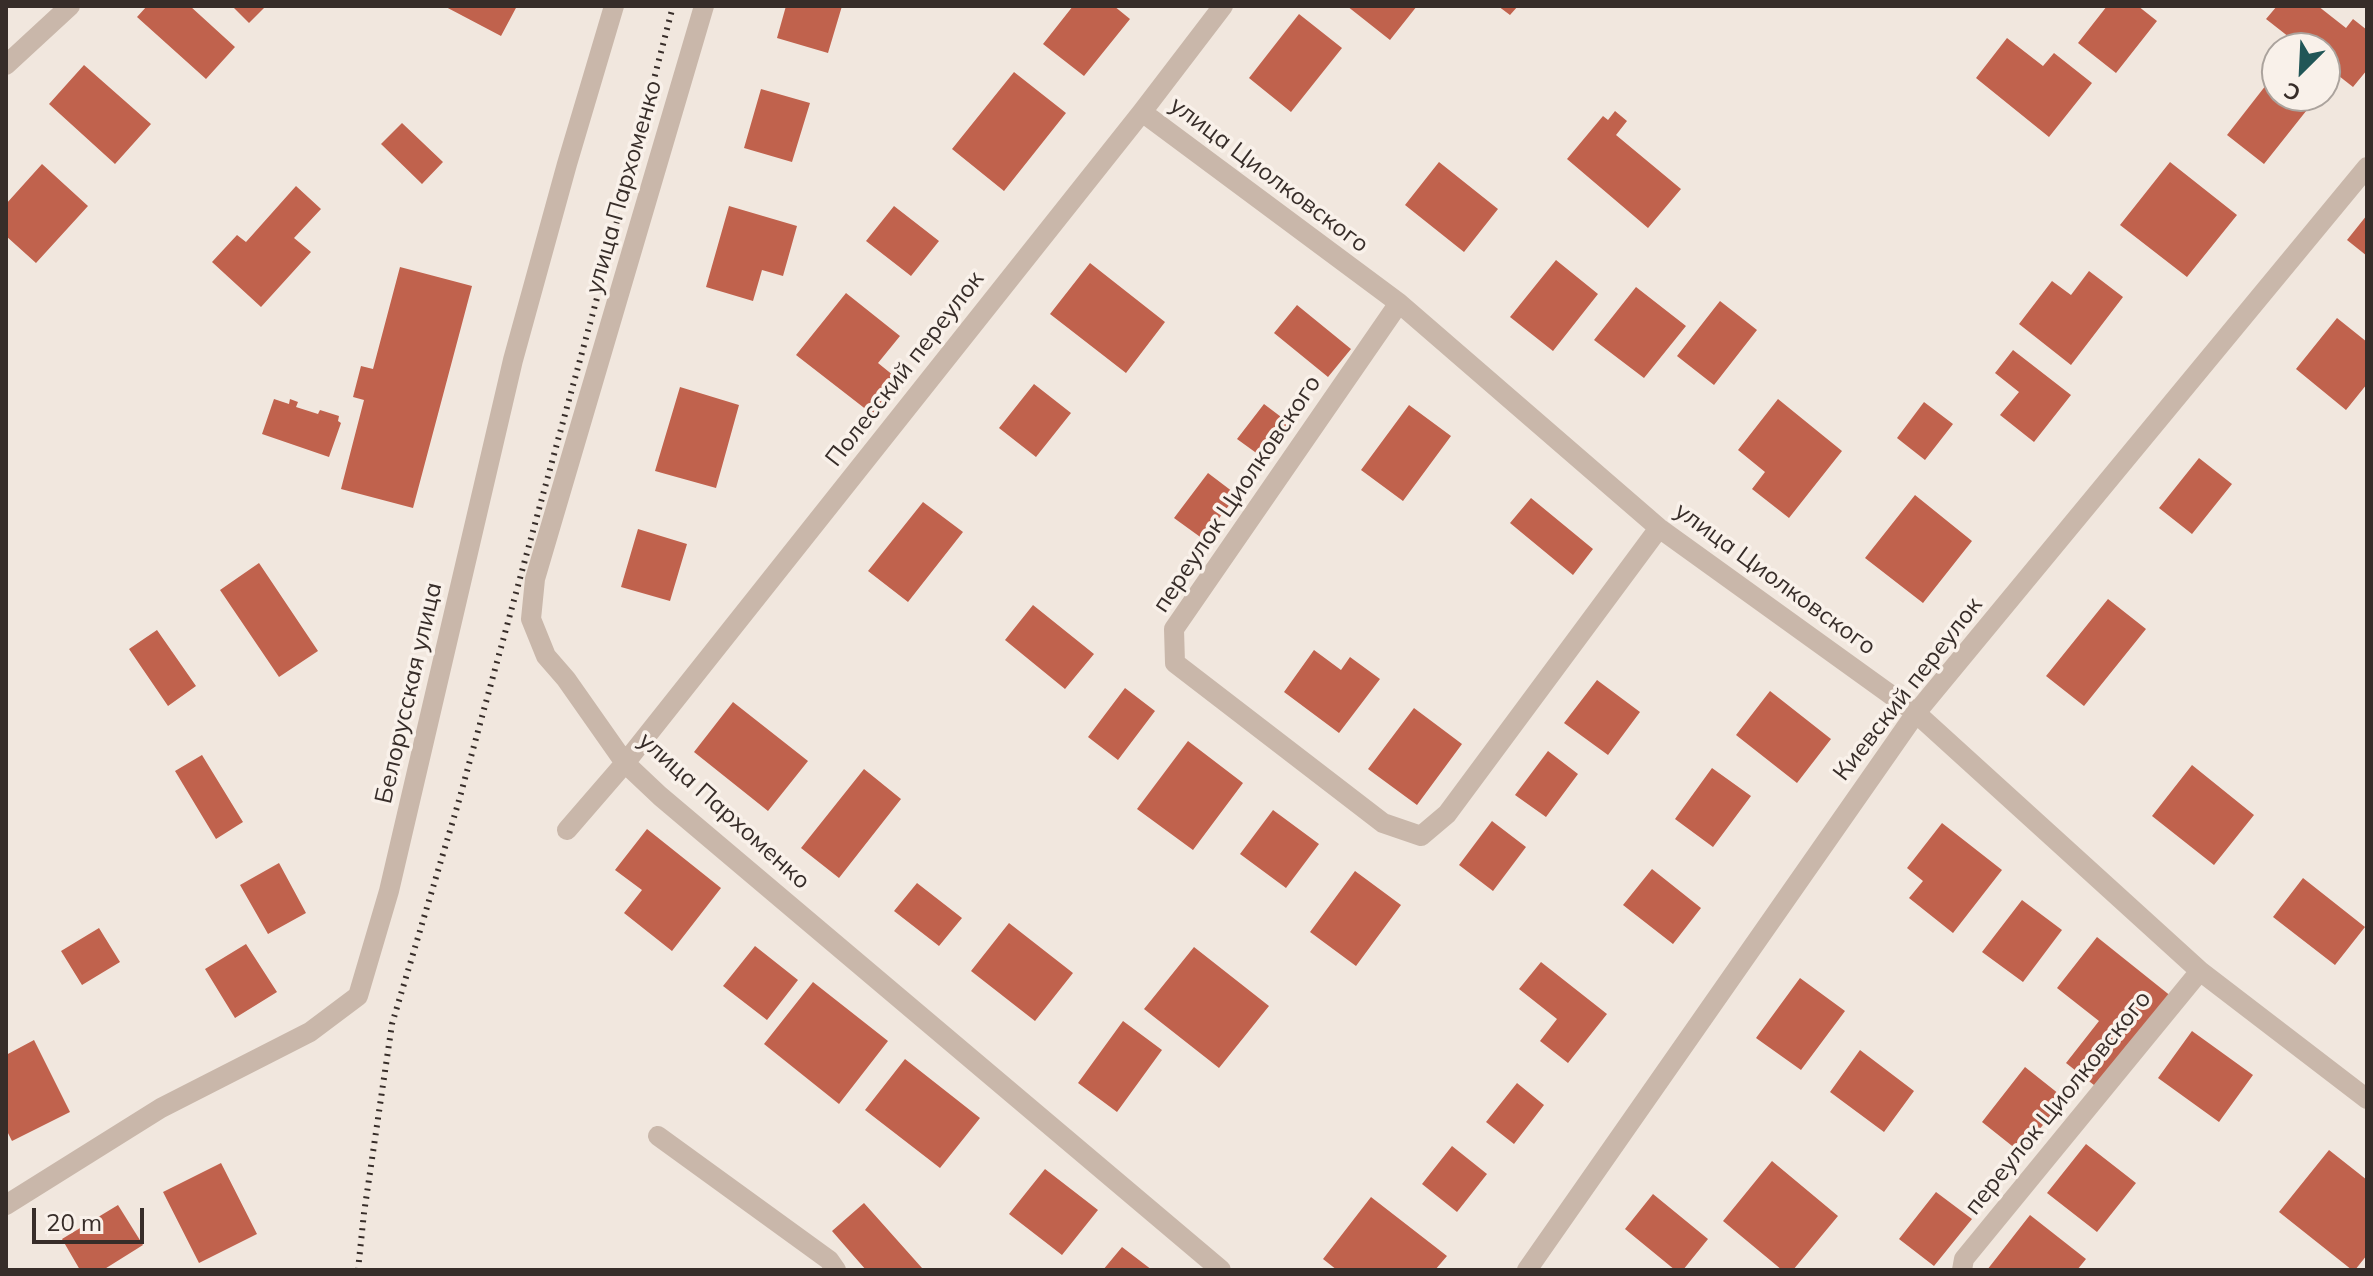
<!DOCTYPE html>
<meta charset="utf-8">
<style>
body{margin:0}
#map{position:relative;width:2373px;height:1276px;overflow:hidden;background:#f1e7de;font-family:Mulish,sans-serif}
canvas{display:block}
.frame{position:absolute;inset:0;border:8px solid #372d29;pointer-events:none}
.north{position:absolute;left:2261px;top:32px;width:80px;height:80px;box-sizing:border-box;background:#f9f1ea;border:2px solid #aba39d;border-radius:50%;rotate:204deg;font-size:22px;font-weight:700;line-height:32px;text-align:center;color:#372d29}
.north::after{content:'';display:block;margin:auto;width:28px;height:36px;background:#215657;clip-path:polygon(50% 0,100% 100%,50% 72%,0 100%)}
.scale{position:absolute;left:32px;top:1208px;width:112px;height:36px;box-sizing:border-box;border:4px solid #372d29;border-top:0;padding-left:10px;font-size:24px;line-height:28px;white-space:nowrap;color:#372d29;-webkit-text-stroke:6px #f9f1ea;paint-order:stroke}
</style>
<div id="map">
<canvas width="2373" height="1276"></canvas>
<div class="frame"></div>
<div class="north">С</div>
<div class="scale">20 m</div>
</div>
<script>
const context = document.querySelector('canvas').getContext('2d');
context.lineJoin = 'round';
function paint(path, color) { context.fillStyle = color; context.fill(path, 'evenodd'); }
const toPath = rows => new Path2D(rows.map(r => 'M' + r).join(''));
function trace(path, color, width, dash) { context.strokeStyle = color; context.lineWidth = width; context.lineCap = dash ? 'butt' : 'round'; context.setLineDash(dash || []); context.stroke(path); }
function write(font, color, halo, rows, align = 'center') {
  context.font = font + ' Mulish,sans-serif'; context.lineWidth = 7; context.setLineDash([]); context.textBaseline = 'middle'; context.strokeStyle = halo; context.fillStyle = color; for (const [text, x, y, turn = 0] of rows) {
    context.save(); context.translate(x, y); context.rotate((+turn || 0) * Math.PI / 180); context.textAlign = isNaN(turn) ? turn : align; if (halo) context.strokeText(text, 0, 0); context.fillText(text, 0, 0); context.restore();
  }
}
paint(toPath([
 [147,6,190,6,235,47,206,79,137,17],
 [232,6,266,6,249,23],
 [444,6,517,6,501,36],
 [786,6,842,6,828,53,777,38],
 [1073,6,1114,6,1130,19,1084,76,1043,44],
 [1347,6,1417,6,1390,40],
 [1498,6,1518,6,1510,15],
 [2107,6,2138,6,2157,21,2116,73,2078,43],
 [2277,6,2318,6,2346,28,2353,19,2367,30,2367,70,2353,87,2325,65,2325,48,2303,48,2266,19],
 [1299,14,1342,48,1291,112,1249,78],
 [2007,38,2043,66,2054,53,2092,83,2049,137,1976,78],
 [84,65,151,124,115,164,49,104],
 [2277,71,2277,96,2318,96,2264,164,2227,135],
 [1014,72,1066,113,1004,191,952,149],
 [761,89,810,103,792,162,744,148],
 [1615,111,1627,121,1616,135,1681,189,1648,228,1567,159,1603,116,1608,120],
 [402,123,443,162,422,184,381,144],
 [1439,162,1498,209,1464,252,1405,205],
 [2170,162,2237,215,2187,277,2120,225],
 [42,164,88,206,36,263,6,236,6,204],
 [296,186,321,209,294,238,311,252,261,307,212,262,237,235,246,242],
 [729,206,797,226,783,276,762,270,753,301,706,287],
 [894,206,939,241,911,276,866,241],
 [2367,215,2367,256,2347,240],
 [1556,260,1598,294,1553,351,1510,317],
 [1090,263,1165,322,1126,373,1050,314],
 [400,267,472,286,413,508,341,489,364,400,353,397,361,366,373,369],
 [2089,271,2123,297,2071,365,2019,324,2052,281,2071,295],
 [1636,287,1686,326,1644,378,1594,340],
 [846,293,900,336,878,363,899,380,872,414,796,355],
 [1720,301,1757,330,1714,385,1677,356],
 [1297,305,1351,349,1328,377,1274,333],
 [2337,318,2367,342,2367,384,2346,410,2296,369],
 [2013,350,2071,395,2034,442,2000,415,2019,392,1995,373],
 [1034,384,1071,413,1036,457,999,428],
 [680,387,739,405,716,488,655,471],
 [274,399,289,404,290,399,298,402,296,407,318,414,320,410,339,416,338,421,341,423,329,457,262,434],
 [1778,399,1842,451,1789,518,1752,489,1765,472,1738,450],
 [1924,402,1953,424,1925,460,1897,438],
 [1264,404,1293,426,1266,460,1237,439],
 [1409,405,1451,436,1403,501,1361,470],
 [2199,458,2232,484,2192,534,2159,508],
 [1208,473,1237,495,1203,539,1174,518],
 [1915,495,1972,541,1923,603,1865,558],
 [1531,498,1593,549,1573,575,1510,523],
 [923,502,963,532,908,602,868,571],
 [638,529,687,544,670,601,621,587],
 [259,563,318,651,279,677,220,590],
 [2108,599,2146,629,2084,706,2046,676],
 [1033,605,1094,654,1065,689,1005,640],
 [157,630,196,686,168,706,129,649],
 [1314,650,1341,670,1350,657,1380,679,1339,733,1284,692],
 [1597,680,1640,712,1608,755,1564,723],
 [1125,688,1155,711,1118,760,1088,737],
 [1770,691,1831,739,1797,783,1736,735],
 [733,702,808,761,768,811,694,752],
 [1414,708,1462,744,1417,805,1368,769],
 [1188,741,1243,783,1193,850,1137,809],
 [1548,751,1578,774,1546,817,1515,795],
 [202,755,243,822,216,839,175,771],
 [2192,765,2254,815,2214,865,2152,816],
 [1712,768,1751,796,1713,847,1675,819],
 [864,769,901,799,839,878,801,848],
 [1273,810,1319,844,1286,888,1240,854],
 [1492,821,1526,847,1493,891,1459,865],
 [1942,823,2002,870,1953,933,1909,898,1923,881,1907,868],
 [647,829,721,888,672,951,624,913,642,890,615,870],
 [279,863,306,913,268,934,240,885],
 [1652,869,1701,908,1673,944,1623,905],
 [1355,871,1401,905,1356,966,1310,932],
 [2303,878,2365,927,2335,965,2273,917],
 [917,883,962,918,939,946,894,911],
 [2022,900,2062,930,2023,982,1982,952],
 [1009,923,1073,973,1035,1021,971,971],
 [99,928,120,962,82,985,61,951],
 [2097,937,2172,997,2099,1089,2066,1063,2099,1021,2057,988],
 [246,944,277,992,235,1018,205,969],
 [755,946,798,980,767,1020,723,986],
 [1194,947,1269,1006,1219,1068,1144,1009],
 [1541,962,1607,1014,1568,1063,1540,1041,1557,1019,1519,989],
 [1800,978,1845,1011,1801,1070,1756,1038],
 [813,982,888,1041,839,1104,764,1044],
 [1123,1021,1162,1050,1117,1112,1078,1083],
 [2192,1031,2253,1075,2219,1122,2158,1078],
 [34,1040,70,1112,12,1141,6,1129,6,1055],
 [1860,1050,1914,1091,1884,1132,1830,1092],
 [905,1059,980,1118,940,1168,865,1110],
 [2025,1067,2064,1098,2021,1153,1982,1122],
 [1517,1083,1544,1105,1514,1144,1486,1122],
 [2086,1144,2136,1183,2097,1232,2047,1193],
 [1452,1146,1487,1174,1457,1212,1422,1184],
 [2329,1150,2367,1180,2367,1255,2355,1270,2352,1270,2279,1212],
 [1772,1161,1838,1216,1793,1270,1782,1270,1723,1221],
 [221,1163,257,1234,199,1263,163,1192],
 [1045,1169,1098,1210,1062,1255,1009,1214],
 [1936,1192,1972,1219,1934,1266,1899,1239],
 [1653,1194,1708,1239,1683,1270,1675,1270,1625,1229],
 [1371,1197,1447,1256,1435,1270,1337,1270,1323,1259],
 [864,1203,922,1268,920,1270,866,1270,832,1231],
 [118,1205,143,1245,103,1270,80,1270,62,1239],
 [2030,1215,2086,1259,2077,1270,1987,1270],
 [1122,1247,1152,1270,1103,1270]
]), '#c0624d');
trace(toPath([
 [704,6,535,579,531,619,546,656,566,679,625,763,660,796,1221,1270],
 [6,65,70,6],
 [1142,112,1399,303,1659,528,1916,713,2200,971,2367,1099],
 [1399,303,1174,629,1175,663,1383,823,1421,836,1447,814,1659,528],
 [567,830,625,763,1142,112,1223,6],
 [658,1136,829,1260,836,1270],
 [6,1205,161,1108,310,1032,358,996,389,891,513,360,567,164,614,6],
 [1527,1270,1916,713,2367,167],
 [1962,1270,1964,1259,2200,971]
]), '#c9b7aa', 20);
trace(toPath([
 [358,1270,364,1213,392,1024,458,804,597,298,673,6]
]), '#372d29', 6, [2, 6]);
write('24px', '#372d29', '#f9f1ea', [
 ["улица Циолковского",1269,175,37],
 ["улица Пархоменко",624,187,-74],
 ["Полесский переулок",905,369,-52],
 ["переулок Циолковского",1237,494,-56],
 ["улица Циолковского",1775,579,36],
 ["Киевский переулок",1908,689,-52],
 ["Белорусская улица",409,693,-77],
 ["улица Пархоменко",724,811,42],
 ["переулок Циолковского",2058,1103,-51]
]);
</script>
